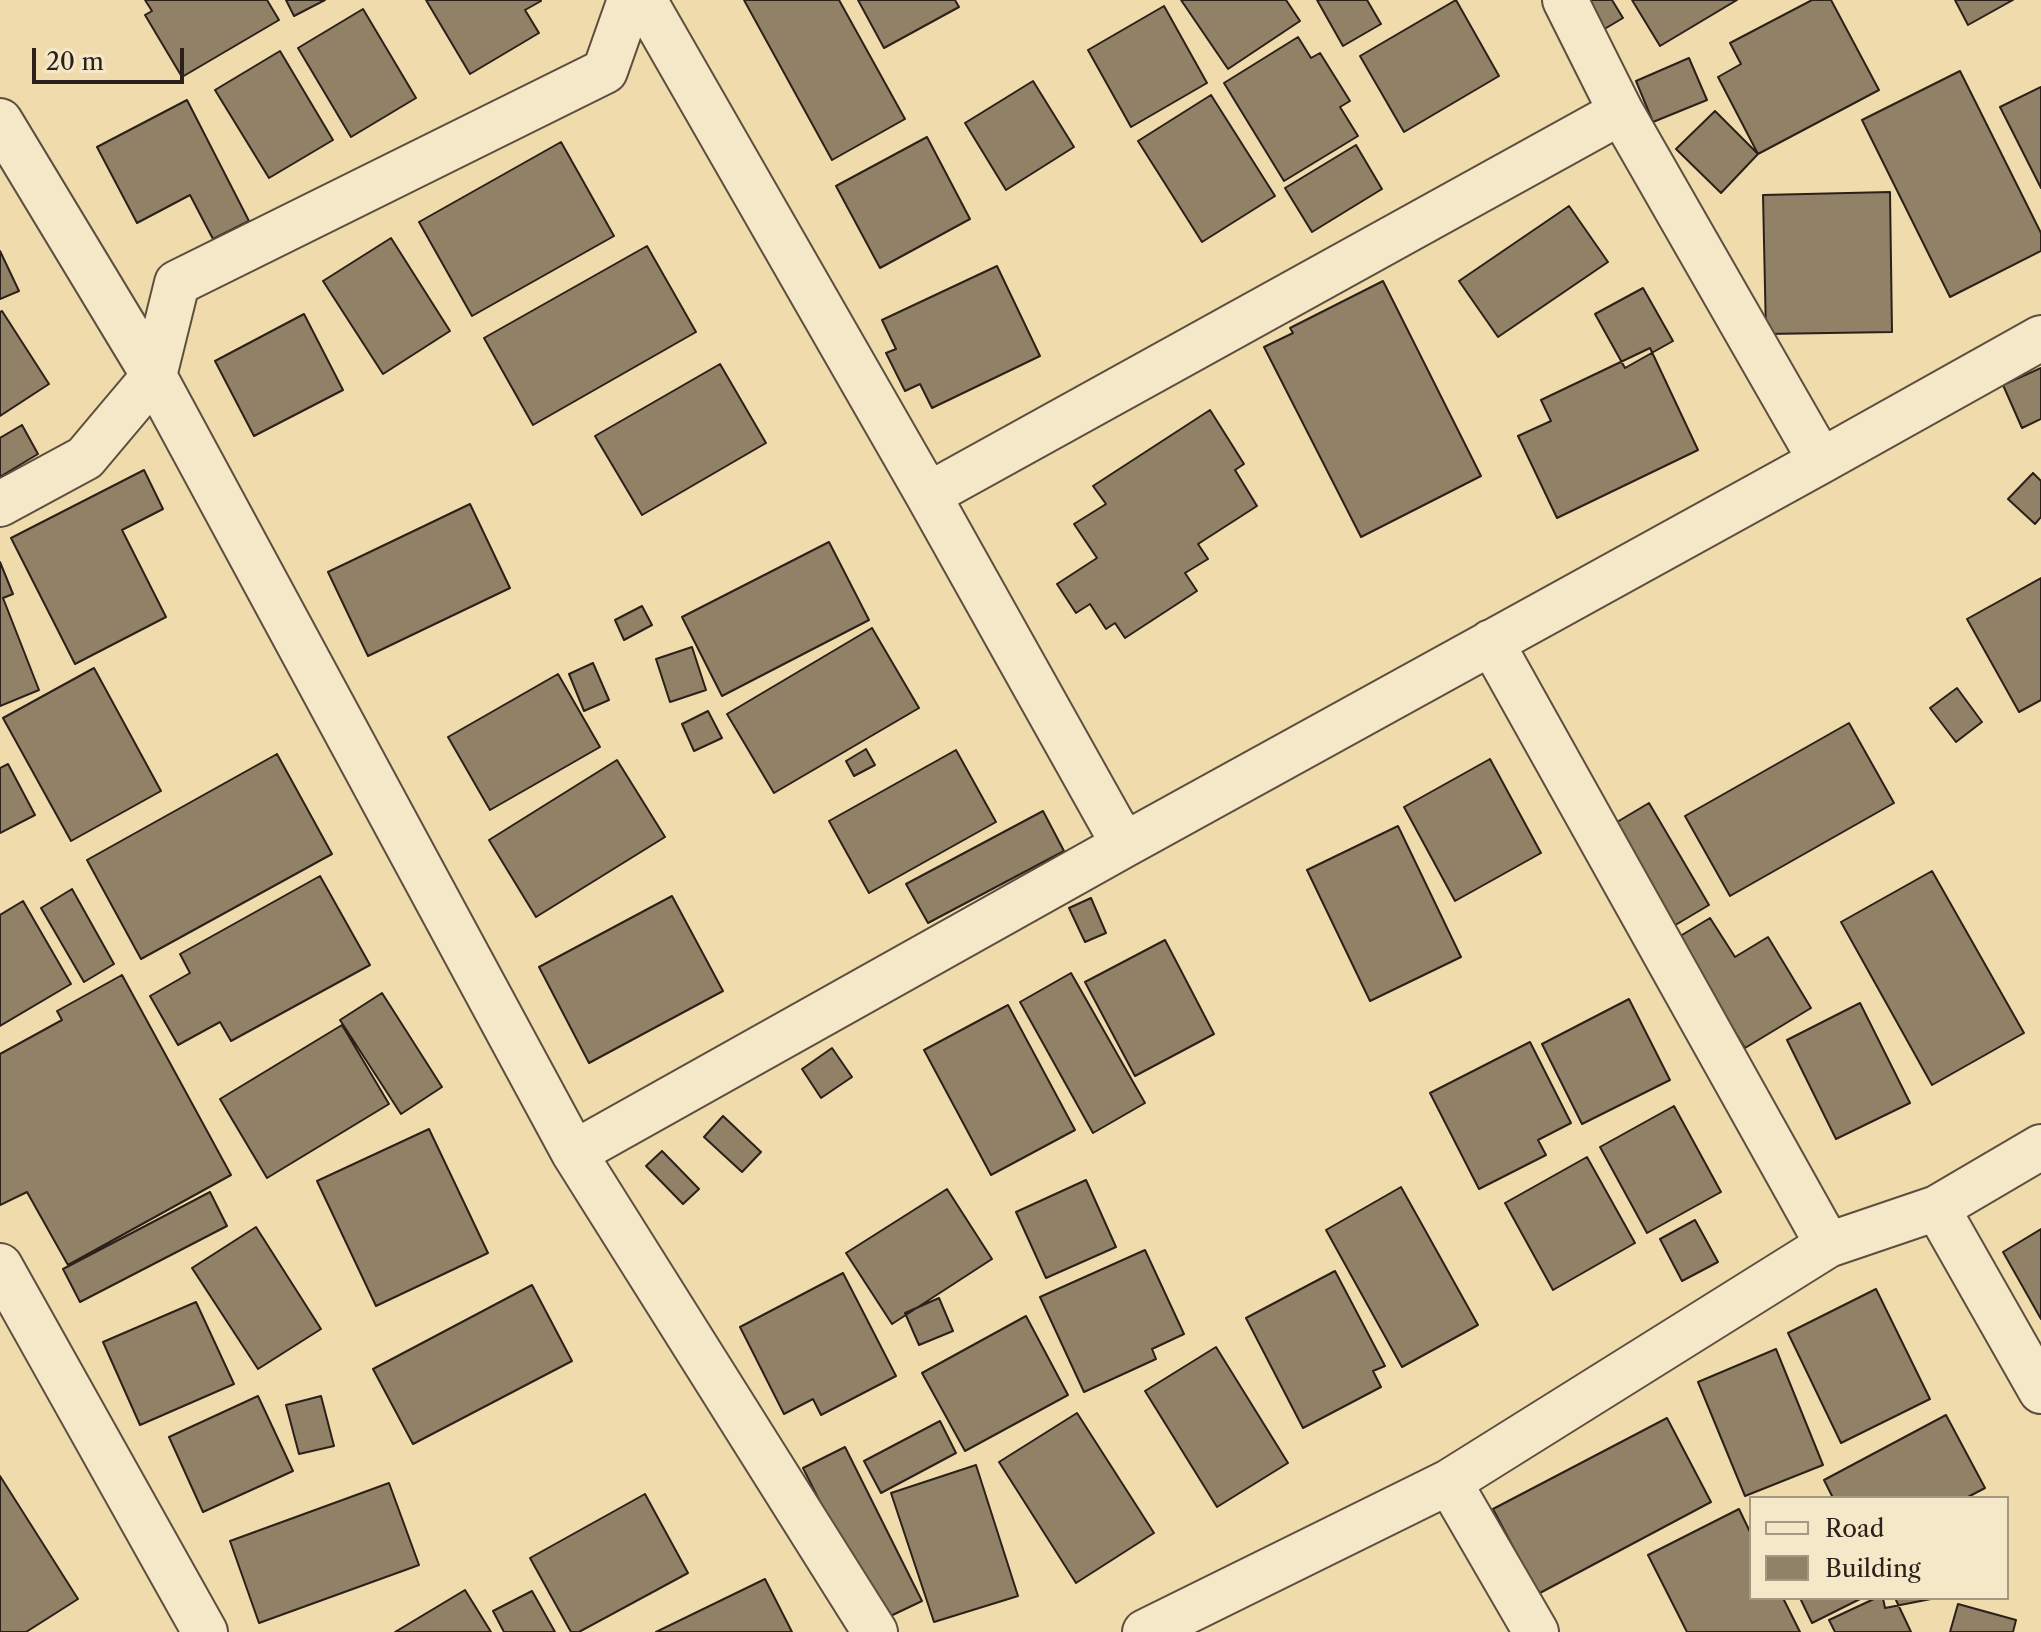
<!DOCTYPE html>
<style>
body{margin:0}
#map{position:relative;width:2041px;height:1632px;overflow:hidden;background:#f0dbac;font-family:"Libre Caslon Text",serif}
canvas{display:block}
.legend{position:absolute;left:1749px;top:1496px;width:260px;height:104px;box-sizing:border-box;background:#f5e8c9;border:2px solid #a49883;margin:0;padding:10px 14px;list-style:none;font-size:24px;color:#2b201a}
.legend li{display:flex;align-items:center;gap:16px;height:40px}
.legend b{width:40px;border:2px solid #a49883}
.scale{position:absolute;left:32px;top:48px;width:152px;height:36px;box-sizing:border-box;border:4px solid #2b201a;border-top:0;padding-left:10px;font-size:24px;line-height:28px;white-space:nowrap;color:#2b201a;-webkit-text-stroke:6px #f5e8c9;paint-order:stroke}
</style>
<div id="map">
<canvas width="2041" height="1632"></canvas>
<ul class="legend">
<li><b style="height:10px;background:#f5e8c9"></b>Road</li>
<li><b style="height:22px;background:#918166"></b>Building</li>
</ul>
<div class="scale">20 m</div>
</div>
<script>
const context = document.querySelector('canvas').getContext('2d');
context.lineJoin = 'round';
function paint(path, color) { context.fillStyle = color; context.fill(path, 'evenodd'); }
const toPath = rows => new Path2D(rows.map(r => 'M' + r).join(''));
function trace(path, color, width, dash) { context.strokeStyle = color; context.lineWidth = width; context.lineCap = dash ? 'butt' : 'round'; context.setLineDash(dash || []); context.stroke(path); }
const building = toPath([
 [145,0,267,0,279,20,182,77,145,15,152,11,145,0],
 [286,0,325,0,294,16,286,0],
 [426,0,540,0,541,1,525,10,539,33,470,74,426,0],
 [744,0,839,0,905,119,832,160,744,0],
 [858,0,955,0,959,7,884,48,858,0],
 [1181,0,1286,0,1300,21,1228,69,1181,0],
 [1317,0,1367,0,1381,24,1343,46,1317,0],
 [1456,0,1499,76,1404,132,1360,56,1456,0],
 [1569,0,1612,0,1623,18,1591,37,1569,0],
 [1632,0,1737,0,1660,46,1632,0],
 [1812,0,1831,0,1879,90,1758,154,1718,77,1741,64,1730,43,1812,0],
 [1955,0,2013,0,1968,25,1955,0],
 [1164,6,1207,83,1131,127,1088,50,1164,6],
 [363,9,416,98,351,137,298,48,363,9],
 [1298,37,1311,58,1320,53,1350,101,1340,107,1358,136,1284,181,1224,83,1298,37],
 [280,51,333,140,269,178,215,90,280,51],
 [1689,58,1707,100,1653,122,1636,81,1689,58],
 [1960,71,2041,233,2041,251,1950,297,1862,120,1960,71],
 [1033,81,1074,147,1006,190,965,123,1033,81],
 [2041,87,2041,188,2000,107,2041,87],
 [1211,95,1275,196,1202,242,1138,141,1211,95],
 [187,100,249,221,213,239,190,195,137,223,97,147,187,100],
 [1715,111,1758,154,1721,193,1676,149,1715,111],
 [927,137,970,219,880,268,836,186,927,137],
 [561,142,614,236,472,316,419,222,561,142],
 [1356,145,1382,189,1312,232,1285,188,1356,145],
 [1890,192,1892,332,1766,334,1763,195,1890,192],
 [1569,206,1608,262,1498,337,1459,281,1569,206],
 [391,238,450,331,383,374,323,281,391,238],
 [647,246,696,332,533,425,484,338,647,246],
 [0,251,19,291,0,299,0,251],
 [997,266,1040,356,932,408,920,384,905,391,886,353,896,349,882,320,997,266],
 [1383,281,1481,476,1361,537,1264,347,1293,333,1290,328,1383,281],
 [1643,288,1673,341,1625,368,1595,314,1643,288],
 [2,311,49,384,0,416,0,312,2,311],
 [304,314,343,390,254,436,215,361,304,314],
 [1650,348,1698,450,1557,518,1518,436,1551,421,1541,400,1650,348],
 [720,364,766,443,642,515,595,436,720,364],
 [2041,368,2041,419,2022,428,2003,385,2041,368],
 [1210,410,1244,464,1235,470,1257,506,1198,544,1208,559,1185,573,1197,591,1125,638,1115,623,1106,629,1090,604,1076,613,1057,584,1097,558,1074,524,1106,504,1093,486,1210,410],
 [22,425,38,454,0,477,0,438,22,425],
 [144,470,163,509,122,530,166,617,75,664,11,538,144,470],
 [2033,473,2041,481,2041,517,2035,524,2008,499,2033,473],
 [470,504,510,588,368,656,328,572,470,504],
 [829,542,869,620,722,696,682,617,829,542],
 [0,562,13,594,3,598,39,690,0,706,0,562],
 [2041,578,2041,700,2019,712,1967,619,2041,578],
 [642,606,652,625,624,640,615,620,642,606],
 [872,628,919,708,774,793,727,714,872,628],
 [692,647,706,690,670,702,656,659,692,647],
 [593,663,609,700,584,711,569,674,593,663],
 [94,668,161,791,71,841,3,718,94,668],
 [558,674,600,747,490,810,448,737,558,674],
 [1957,688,1982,722,1956,742,1930,708,1957,688],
 [708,711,722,738,694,751,682,724,708,711],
 [1849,723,1894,803,1730,896,1685,816,1849,723],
 [866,749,875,765,854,776,846,761,866,749],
 [956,750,996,822,869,893,829,821,956,750],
 [277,754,332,854,141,959,87,860,277,754],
 [1490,759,1541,853,1455,901,1404,807,1490,759],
 [617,760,665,837,536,917,489,840,617,760],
 [8,764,35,815,0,833,0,768,8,764],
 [1649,803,1709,905,1667,930,1607,828,1649,803],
 [1043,811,1064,851,928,923,906,884,1043,811],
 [1398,826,1461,957,1370,1001,1307,870,1398,826],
 [1932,871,2024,1033,1932,1085,1841,922,1932,871],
 [320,876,370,965,231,1041,220,1022,178,1045,150,996,190,973,180,954,320,876],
 [72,889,114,964,84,982,41,908,72,889],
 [672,896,723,991,589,1063,539,967,672,896],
 [1091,898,1106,933,1085,942,1069,908,1091,898],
 [23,901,71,984,0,1026,0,915,23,901],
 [1710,918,1735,957,1768,937,1811,1008,1745,1048,1677,938,1710,918],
 [1165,940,1214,1034,1135,1076,1085,982,1165,940],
 [1071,973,1145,1103,1093,1133,1020,1002,1071,973],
 [122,975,231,1175,68,1265,27,1192,0,1205,0,1054,62,1020,57,1011,122,975],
 [382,993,442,1087,401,1114,340,1020,382,993],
 [1629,999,1670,1080,1582,1124,1542,1044,1629,999],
 [1860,1003,1910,1103,1836,1139,1787,1040,1860,1003],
 [1008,1005,1075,1130,991,1175,924,1050,1008,1005],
 [342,1025,389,1104,267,1178,220,1099,342,1025],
 [1530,1042,1571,1123,1538,1140,1546,1155,1479,1189,1430,1093,1530,1042],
 [832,1048,852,1077,821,1098,802,1069,832,1048],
 [1674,1106,1721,1192,1647,1233,1600,1147,1674,1106],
 [723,1116,761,1152,742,1172,704,1137,723,1116],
 [429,1129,488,1253,376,1306,317,1181,429,1129],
 [662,1151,699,1189,683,1204,646,1166,662,1151],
 [1587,1157,1635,1243,1553,1290,1505,1203,1587,1157],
 [1086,1180,1116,1247,1046,1278,1016,1212,1086,1180],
 [1401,1187,1478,1325,1402,1367,1326,1230,1401,1187],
 [947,1189,992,1259,892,1324,846,1253,947,1189],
 [210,1192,227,1226,80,1302,63,1269,210,1192],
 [1695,1220,1718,1262,1682,1281,1660,1239,1695,1220],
 [256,1227,321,1329,258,1369,192,1268,256,1227],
 [2041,1229,2041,1319,2003,1252,2041,1229],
 [1145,1250,1184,1334,1152,1349,1156,1359,1084,1392,1040,1297,1145,1250],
 [1335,1271,1385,1366,1373,1371,1381,1387,1303,1428,1246,1318,1335,1271],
 [843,1273,896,1376,821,1415,813,1399,784,1414,740,1327,843,1273],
 [532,1285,572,1361,413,1444,373,1369,532,1285],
 [1876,1289,1930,1399,1841,1443,1788,1333,1876,1289],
 [939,1298,953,1331,919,1345,905,1313,939,1298],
 [196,1302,234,1384,140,1425,103,1342,196,1302],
 [1026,1316,1068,1395,965,1451,922,1373,1026,1316],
 [1216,1347,1288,1463,1217,1507,1145,1391,1216,1347],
 [1776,1349,1823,1465,1745,1496,1698,1382,1776,1349],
 [258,1396,293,1471,203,1512,169,1437,258,1396],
 [321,1396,334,1446,299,1454,286,1405,321,1396],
 [1077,1413,1154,1533,1076,1583,999,1462,1077,1413],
 [1946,1415,1985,1488,1966,1498,1833,1498,1824,1480,1946,1415],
 [1667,1418,1711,1502,1538,1594,1493,1509,1667,1418],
 [940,1421,956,1453,881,1493,864,1461,940,1421],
 [845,1447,922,1601,880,1621,803,1468,845,1447],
 [976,1465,1018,1596,934,1622,891,1493,976,1465],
 [0,1476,78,1599,26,1632,0,1632,0,1476],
 [389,1483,419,1565,259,1623,230,1541,389,1483],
 [645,1494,688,1573,579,1632,571,1632,530,1558,645,1494],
 [1739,1509,1751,1534,1751,1598,1783,1598,1800,1632,1687,1632,1648,1555,1739,1509],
 [765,1579,792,1632,656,1632,765,1579],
 [465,1590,491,1632,395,1632,465,1590],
 [532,1591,555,1632,504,1632,493,1611,532,1591],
 [1800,1598,1862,1598,1812,1623,1800,1598],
 [1876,1598,1895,1598,1911,1632,1835,1632,1829,1620,1876,1598],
 [1883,1598,1936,1598,1885,1608,1883,1598],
 [1958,1604,2016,1620,2013,1632,1950,1632,1958,1604]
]);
paint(building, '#918166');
trace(building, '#2b201a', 2);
const minor = toPath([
 [644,0,928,495,1124,845],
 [1565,0,1621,112,1821,461],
 [0,121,154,376,574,1153,875,1632],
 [928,495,1621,112],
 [0,504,85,458,154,376,177,283,605,71,630,0],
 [1491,642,1828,1245],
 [574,1153,1124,845,1821,461,2041,338],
 [1937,1208,2041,1391],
 [0,1266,205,1632],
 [1449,1482,1536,1632],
 [1145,1632,1449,1482,1828,1245,1937,1208,2041,1147]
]);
trace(minor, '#5c4f3e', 48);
trace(minor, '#f5e8c9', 44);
</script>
